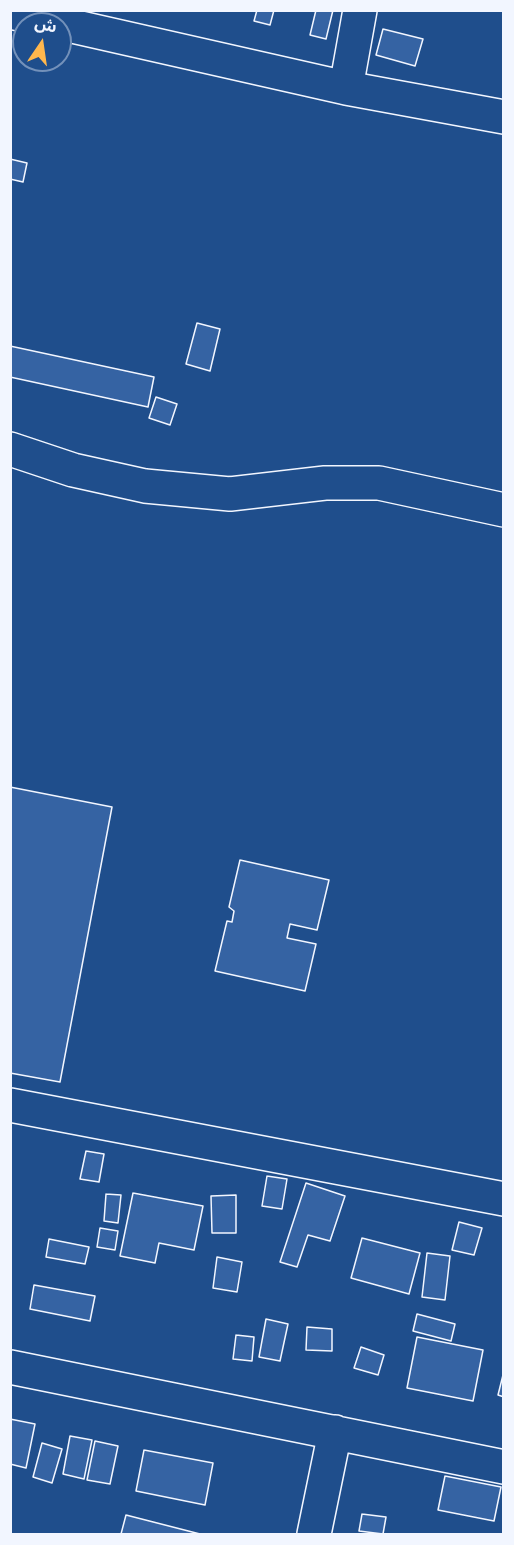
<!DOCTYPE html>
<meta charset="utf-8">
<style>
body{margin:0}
#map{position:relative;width:514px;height:1545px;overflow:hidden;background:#1f4e8c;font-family:"Sofia Sans Condensed","Noto Sans Arabic",sans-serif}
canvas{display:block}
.frame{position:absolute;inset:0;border:12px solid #f2f6ff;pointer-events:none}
.north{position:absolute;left:12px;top:12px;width:60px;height:60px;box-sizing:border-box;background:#1f4e8c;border:2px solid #7391ba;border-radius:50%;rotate:13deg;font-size:16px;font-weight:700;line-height:24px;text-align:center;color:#f2f6ff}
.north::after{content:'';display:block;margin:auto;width:21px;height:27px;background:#ffb74d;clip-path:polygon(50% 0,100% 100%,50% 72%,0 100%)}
</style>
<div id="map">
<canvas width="514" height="1545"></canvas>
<div class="frame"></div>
<div class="north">ش</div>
</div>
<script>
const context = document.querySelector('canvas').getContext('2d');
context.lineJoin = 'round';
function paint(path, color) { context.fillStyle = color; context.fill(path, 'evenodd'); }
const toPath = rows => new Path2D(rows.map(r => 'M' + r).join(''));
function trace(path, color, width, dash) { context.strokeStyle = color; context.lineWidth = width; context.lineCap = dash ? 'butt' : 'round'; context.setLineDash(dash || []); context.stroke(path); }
const building = toPath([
 [257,10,274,10,270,25,254,21,257,10],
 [316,10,333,10,326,39,310,35,316,10],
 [383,29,423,39,415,66,376,55,383,29],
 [10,159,27,163,23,182,10,179,10,159],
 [197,323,220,329,210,371,186,364,197,323],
 [10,346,154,377,148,407,10,377,10,346],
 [156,397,177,404,170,425,149,418,156,397],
 [10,787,112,807,60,1082,10,1073,10,787],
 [240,860,329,880,317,930,290,924,287,938,316,944,305,991,215,971,227,921,232,922,234,911,229,907,240,860],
 [86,1151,104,1154,99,1182,80,1179,86,1151],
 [267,1176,287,1179,282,1209,262,1206,267,1176],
 [306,1183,345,1196,330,1241,308,1235,297,1267,280,1262,306,1183],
 [133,1193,203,1206,194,1250,159,1243,155,1263,120,1256,133,1193],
 [106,1194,121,1195,118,1223,104,1221,106,1194],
 [236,1195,236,1233,212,1233,211,1196,236,1195],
 [459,1222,482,1228,474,1255,452,1250,459,1222],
 [100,1228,118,1231,115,1250,97,1247,100,1228],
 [362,1238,420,1253,409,1294,351,1278,362,1238],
 [49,1239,89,1247,85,1264,46,1257,49,1239],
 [427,1253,450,1256,445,1300,422,1297,427,1253],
 [217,1257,242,1262,237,1292,213,1288,217,1257],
 [34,1285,95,1296,90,1321,30,1309,34,1285],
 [417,1314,455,1324,451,1341,413,1331,417,1314],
 [266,1319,288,1324,280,1361,259,1357,266,1319],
 [307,1327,332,1329,332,1351,306,1350,307,1327],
 [236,1335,254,1337,252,1361,233,1359,236,1335],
 [417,1337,483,1350,473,1401,407,1388,417,1337],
 [361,1347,384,1355,378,1375,354,1368,361,1347],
 [504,1371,504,1397,498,1395,504,1371],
 [10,1419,35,1424,26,1468,10,1464,10,1419],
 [70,1436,92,1440,84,1479,63,1474,70,1436],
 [95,1441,118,1446,110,1484,87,1480,95,1441],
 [42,1443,62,1449,52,1483,33,1477,42,1443],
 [144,1450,213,1463,205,1505,136,1491,144,1450],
 [445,1476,501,1487,494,1521,438,1510,445,1476],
 [362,1514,386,1517,383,1534,359,1531,362,1514],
 [126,1515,200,1534,121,1534,126,1515]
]);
paint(building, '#3563a3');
trace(building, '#f2f6ff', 1.5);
const minor = toPath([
 [10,12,346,88,504,117],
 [346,88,360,10],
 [10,449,73,470,145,486,230,494,325,483,379,483,504,510],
 [10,1105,504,1199],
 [10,1367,504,1467],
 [314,1534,335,1432]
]);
trace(minor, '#f2f6ff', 36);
trace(minor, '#1f4e8c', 33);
</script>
